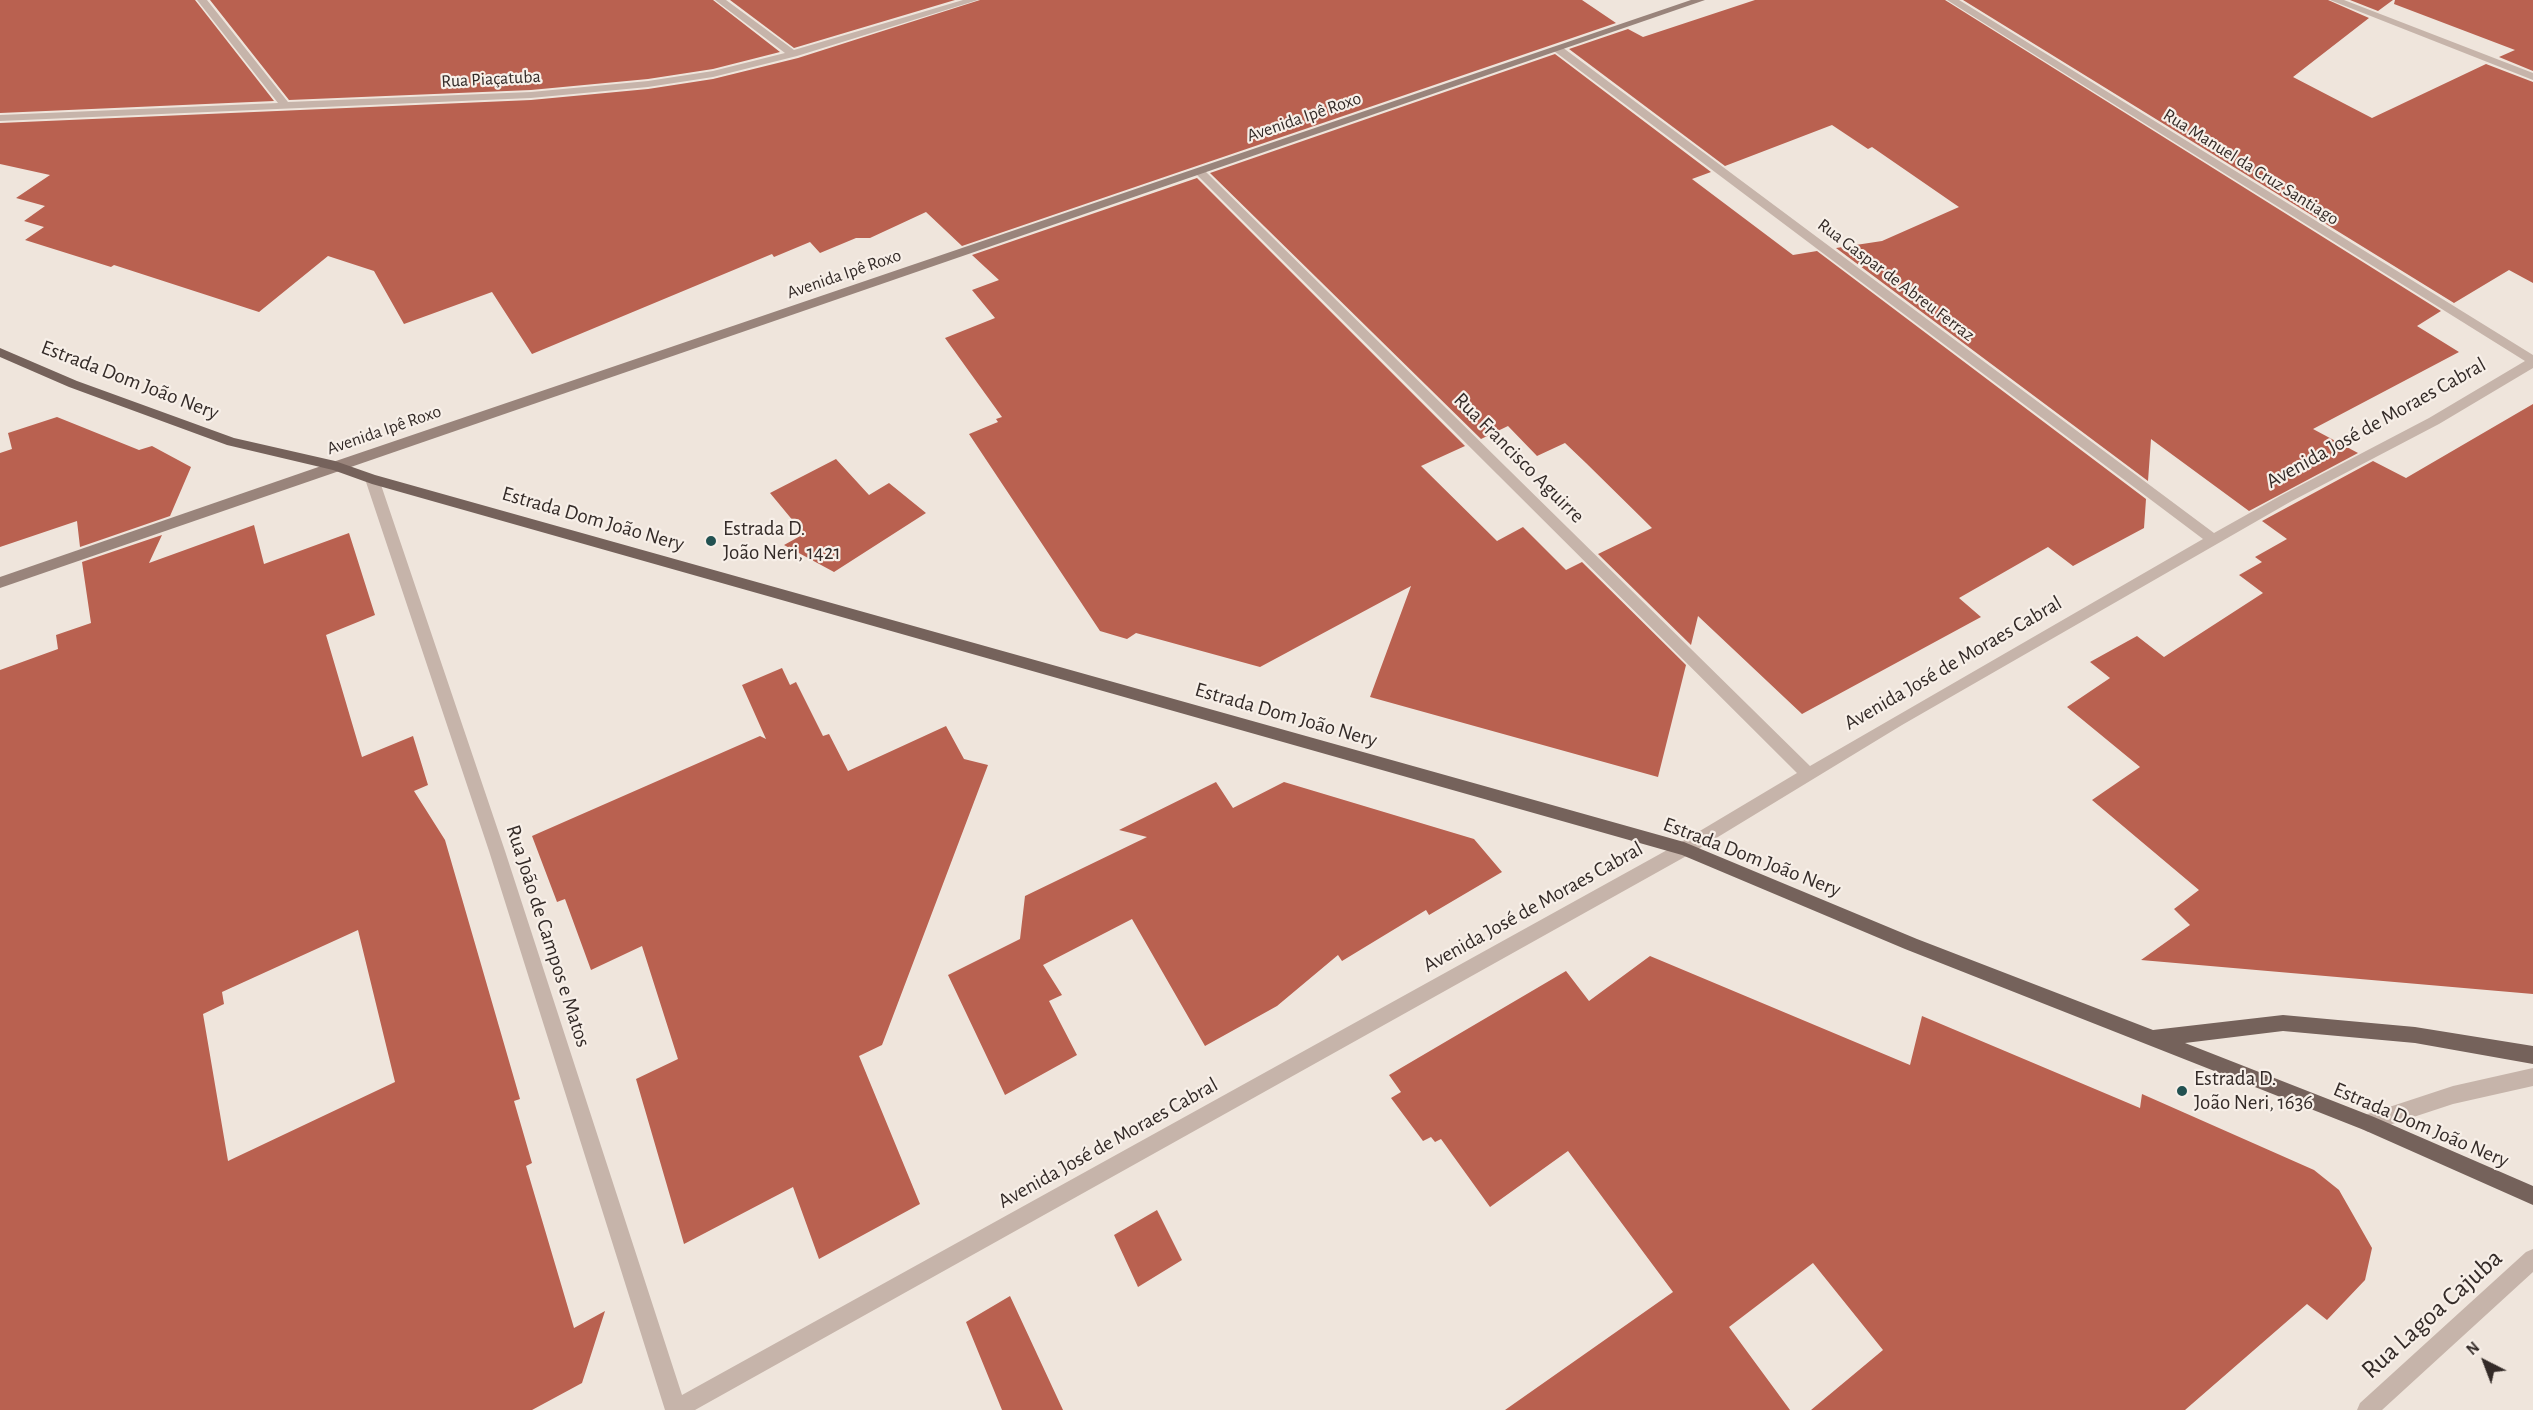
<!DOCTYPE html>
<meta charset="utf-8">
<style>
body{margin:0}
#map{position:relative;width:2533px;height:1410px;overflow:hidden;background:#efe5dc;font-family:"Alegreya Sans",sans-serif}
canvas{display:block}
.north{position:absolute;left:2455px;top:1332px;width:60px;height:60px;-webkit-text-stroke:4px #f7efe8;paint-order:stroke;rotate:318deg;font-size:16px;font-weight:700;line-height:24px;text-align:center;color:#342b28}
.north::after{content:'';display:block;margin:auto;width:21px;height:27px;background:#342b28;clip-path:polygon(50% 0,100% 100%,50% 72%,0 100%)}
</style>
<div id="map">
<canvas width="2533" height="1410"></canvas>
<div class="north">N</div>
</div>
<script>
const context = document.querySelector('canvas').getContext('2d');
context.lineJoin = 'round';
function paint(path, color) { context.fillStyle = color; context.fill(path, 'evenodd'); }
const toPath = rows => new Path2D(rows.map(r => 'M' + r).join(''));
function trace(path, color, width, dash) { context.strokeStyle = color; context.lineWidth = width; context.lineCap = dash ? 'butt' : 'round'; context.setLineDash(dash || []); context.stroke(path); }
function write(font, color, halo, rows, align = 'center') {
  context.font = font + ' "Alegreya Sans",sans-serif'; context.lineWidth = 4.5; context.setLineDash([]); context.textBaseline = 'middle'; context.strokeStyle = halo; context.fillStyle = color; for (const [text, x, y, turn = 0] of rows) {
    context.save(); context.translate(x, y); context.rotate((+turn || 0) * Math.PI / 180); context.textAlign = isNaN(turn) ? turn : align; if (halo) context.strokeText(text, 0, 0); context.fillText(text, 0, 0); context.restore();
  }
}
paint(toPath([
 [0,0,195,0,274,101,0,113],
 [210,0,713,0,780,52,713,69,648,79,531,90,289,100],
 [730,0,955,0,794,48],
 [980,0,1582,0,1616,23,962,246,926,212,870,238,856,238,820,253,810,242,774,257,772,254,532,354,492,292,404,324,374,271,328,256,259,312,114,265,111,267,25,240,44,227,24,221,45,206,16,198,50,175,0,164,0,123,531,100,648,89,713,79,798,58],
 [1755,0,1945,0,2441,311,2417,326,2459,352,2313,429,2358,453,2249,511,2151,439,2148,481,1836,248,1882,241,1959,207,1872,147,1868,149,1832,125,1725,166,1569,49,1628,29,1643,37],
 [1963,0,2328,0,2369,18,2293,77,2372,118,2486,64,2533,82,2533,283,2509,270,2454,303],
 [2350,0,2393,0,2378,11],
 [2395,0,2533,0,2533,71,2499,57,2515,50,2394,4],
 [1555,54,1711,172,1692,179,1793,255,1817,251,2146,499,2144,528,2073,566,2048,547,1959,598,1981,617,1802,714,1698,616,1691,645,1598,554,1652,528,1586,463,1565,443,1537,456,1508,426,1481,439,1210,173],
 [1197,178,1465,446,1421,466,1497,541,1523,527,1566,570,1582,562,1686,665,1658,777,1370,697,1411,586,1260,667,1136,633,1127,639,1100,631,969,434,998,422,996,419,1002,417,945,338,995,318,972,290,999,280,972,255],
 [2533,404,2533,994,2141,960,2190,925,2174,909,2199,890,2092,800,2140,767,2067,707,2110,678,2090,662,2137,636,2164,657,2263,593,2239,575,2262,562,2255,557,2287,539,2262,521,2373,461,2406,478],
 [57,417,139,450,152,446,191,467,170,516,80,547,77,521,0,547,0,453,12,449,8,433],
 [836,459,869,495,889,483,926,513,834,572,784,545,804,534,770,493],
 [254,525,264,564,349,533,375,615,326,635,362,757,413,736,428,785,414,791,445,840,520,1099,514,1101,532,1163,526,1166,574,1328,605,1311,582,1383,532,1410,0,1410,0,670,58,649,56,635,91,623,82,562,162,535,149,563],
 [358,930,395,1082,228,1161,203,1014,224,1004,222,992],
 [782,668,790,685,796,682,823,736,829,734,848,771,946,726,964,759,988,765,882,1045,859,1056,920,1204,819,1259,793,1187,684,1244,636,1079,678,1059,642,946,591,970,565,899,557,902,532,836,760,736,766,739,742,685],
 [1216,782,1233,808,1284,782,1474,839,1502,872,1429,915,1426,910,1342,961,1338,955,1277,1006,1205,1046,1132,919,1043,965,1062,995,1049,1001,1077,1055,1005,1095,948,975,1020,939,1025,896,1147,837,1119,830],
 [1650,956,1910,1065,1922,1016,2140,1108,2142,1094,2314,1170,2339,1190,2372,1248,2365,1280,2327,1320,2307,1304,2185,1410,1811,1410,1883,1350,1813,1263,1729,1327,1790,1410,1505,1410,1673,1292,1568,1151,1490,1207,1441,1139,1435,1142,1431,1137,1423,1141,1391,1098,1401,1092,1389,1075,1566,971,1589,1001],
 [1157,1210,1182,1260,1138,1287,1114,1235],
 [1010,1296,1063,1410,1002,1410,966,1322]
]), '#b96150');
paint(toPath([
 [197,0,207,0,288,102,531,92,648,81,713,71,785,53,715,0,726,0,794,50,963,0,978,0,797,56,713,77,648,87,531,98,0,121,0,115,278,103,197,0],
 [1947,0,1959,0,2533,355,2533,368,2439,424,2290,502,1902,725,1690,854,695,1410,665,1410,489,851,365,479,367,476,377,476,379,479,505,851,682,1395,1678,844,1797,773,1196,174,1196,170,1204,170,1810,766,2203,539,1554,51,1554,47,1562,47,2214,533,2280,496,2429,418,2525,361,1947,0],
 [2330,0,2344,0,2533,73,2533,80,2330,0],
 [2533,1068,2533,1086,2453,1104,2368,1132,2362,1129,2359,1123,2362,1117,2368,1114,2453,1086,2533,1068],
 [2533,1249,2533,1272,2382,1410,2357,1410,2360,1403,2526,1252,2533,1249]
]), '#c6b4aa');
paint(toPath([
 [1691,0,1705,0,0,588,0,577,330,463,1691,0]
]), '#99847b');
paint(toPath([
 [0,348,77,381,234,438,335,461,375,475,1684,842,1917,939,2153,1030,2283,1015,2415,1027,2533,1046,2533,1064,2415,1043,2283,1031,2185,1043,2374,1117,2533,1186,2533,1205,2364,1130,1905,949,1682,855,372,484,333,470,227,445,69,387,0,357,0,348]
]), '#75625b');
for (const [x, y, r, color] of [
 [711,541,6,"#225151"],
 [2182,1091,6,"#225151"]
]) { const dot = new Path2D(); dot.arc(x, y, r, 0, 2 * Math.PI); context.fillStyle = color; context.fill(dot); trace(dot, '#f7efe8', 2); }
write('18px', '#342b28', '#f7efe8', [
 ["Rua Piaçatuba",491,79,-3],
 ["Avenida Ipê Roxo",1304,117,-19],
 ["Rua Manuel da Cruz Santiago",2251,167,32],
 ["Avenida Ipê Roxo",844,274,-19],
 ["Rua Gaspar de Abreu Ferraz",1896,280,37],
 ["Avenida Ipê Roxo",384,430,-19]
]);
write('21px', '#342b28', '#f7efe8', [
 ["Estrada Dom João Nery",130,380,21],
 ["Avenida José de Moraes Cabral",2376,423,-29],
 ["Rua Francisco Aguirre",1519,458,45],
 ["Estrada Dom João Nery",593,519,16],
 ["Avenida José de Moraes Cabral",1953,663,-30],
 ["Estrada Dom João Nery",1286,715,16],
 ["Estrada Dom João Nery",1752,857,21],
 ["Avenida José de Moraes Cabral",1533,907,-29],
 ["Rua João de Campos e Matos",548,936,72],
 ["Estrada Dom João Nery",2421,1125,23],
 ["Avenida José de Moraes Cabral",1108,1143,-29]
]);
write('21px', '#342b28', '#f7efe8', [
 ["Estrada D.",723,529],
 ["João Neri, 1421",723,553],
 ["Estrada D.",2194,1079],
 ["João Neri, 1636",2194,1103]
], 'left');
write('26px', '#342b28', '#f7efe8', [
 ["Rua Lagoa Cajuba",2432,1314,-42]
]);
</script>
